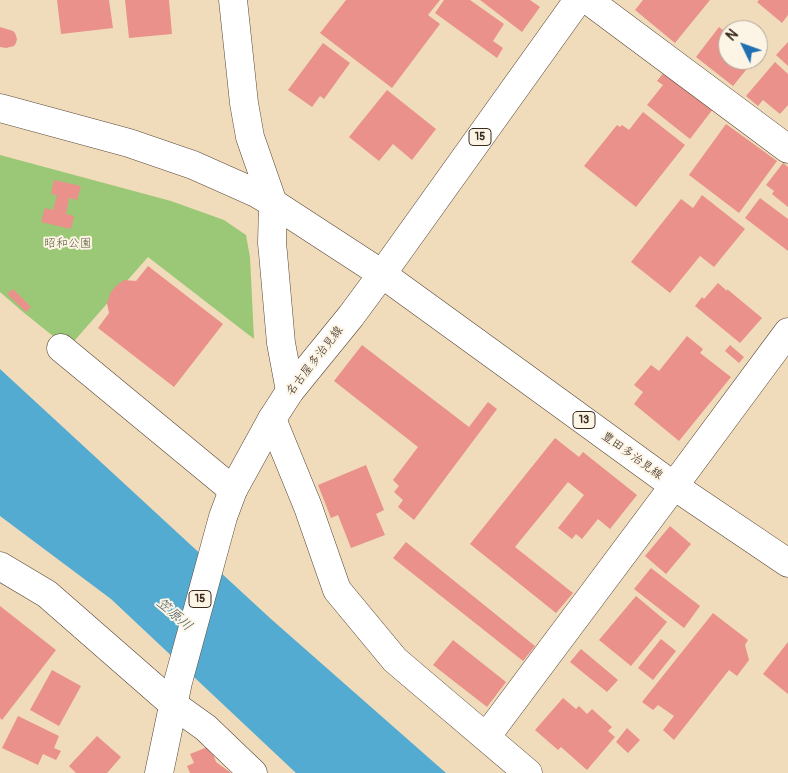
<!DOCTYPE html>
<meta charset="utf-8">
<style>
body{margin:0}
#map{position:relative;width:788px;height:773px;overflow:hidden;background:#f0dcbb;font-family:Pangolin,sans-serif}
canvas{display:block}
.north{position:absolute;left:718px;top:20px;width:50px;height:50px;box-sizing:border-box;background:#fcf5e5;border:1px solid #afa495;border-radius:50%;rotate:312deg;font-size:14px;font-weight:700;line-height:20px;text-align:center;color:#3b2a1e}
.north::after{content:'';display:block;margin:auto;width:18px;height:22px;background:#1f6fb2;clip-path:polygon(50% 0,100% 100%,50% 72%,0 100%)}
</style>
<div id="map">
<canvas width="788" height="773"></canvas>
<div class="north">N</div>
</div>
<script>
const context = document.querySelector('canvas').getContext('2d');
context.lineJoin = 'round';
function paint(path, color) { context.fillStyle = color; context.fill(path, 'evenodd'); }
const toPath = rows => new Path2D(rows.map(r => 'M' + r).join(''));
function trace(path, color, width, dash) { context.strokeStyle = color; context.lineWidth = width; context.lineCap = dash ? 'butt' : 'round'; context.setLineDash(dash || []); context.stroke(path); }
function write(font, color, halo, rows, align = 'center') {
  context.font = font + ' Pangolin,"Klee One",sans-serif'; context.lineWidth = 4; context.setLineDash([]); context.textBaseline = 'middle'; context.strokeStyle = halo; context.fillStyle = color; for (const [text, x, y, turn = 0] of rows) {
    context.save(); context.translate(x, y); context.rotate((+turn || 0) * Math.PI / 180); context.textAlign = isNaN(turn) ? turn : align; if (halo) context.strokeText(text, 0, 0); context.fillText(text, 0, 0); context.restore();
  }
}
paint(toPath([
 [0,155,171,201,224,220,246,235,250,257,254,339,148,257,68,348,23,312,0,292]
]), '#9bc876');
paint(toPath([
 [0,369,271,619,446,773,296,773,111,599,0,516]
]), '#54abd1');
paint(toPath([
 [57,0,109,0,113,28,61,34],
 [125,0,169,0,172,34,129,38],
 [346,0,440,0,428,15,440,24,392,88,320,33],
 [444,0,470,0,504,24,493,41,503,48,497,58,435,13],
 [480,0,530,0,540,7,522,32],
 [643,0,710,0,675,43,635,10],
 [759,0,788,0,788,15,782,23,757,2],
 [0,27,13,31,15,33,17,39,16,43,14,46,6,48,0,47],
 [719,27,728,34,728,40,719,52,738,67,731,60,754,60,733,86,696,57],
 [788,42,788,66,776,55],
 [323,43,350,63,324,99,320,96,312,107,288,90],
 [775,62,788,74,788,105,780,114,763,100,758,106,746,96],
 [665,71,713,109,690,139,647,105,663,85,657,81],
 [387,90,436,129,412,160,393,144,379,161,349,137],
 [643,112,685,145,636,207,584,166,617,125,620,127,622,125,629,130],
 [726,124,777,161,739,213,689,175],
 [783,163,788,167,788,207,772,194,774,191,766,185],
 [54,180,81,186,77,200,69,198,66,214,74,216,71,229,41,222,45,208,53,210,57,195,51,194],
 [702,195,745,229,714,267,700,256,670,293,631,262,681,199,693,208],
 [760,198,788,219,788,251,745,218],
 [148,266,223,324,174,387,98,328,109,313,107,303,111,292,116,286,124,280,136,281],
 [718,283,727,291,727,289,762,318,740,343,695,306,702,297,704,299],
 [13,289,31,307,26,312,7,294],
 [687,336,703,349,700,353,731,377,679,441,634,404,643,392,634,385,651,365,659,371],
 [362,345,469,427,488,402,497,409,414,520,398,507,403,500,394,492,399,486,393,480,418,447,334,381],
 [730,345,744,357,739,363,725,351],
 [555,438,579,457,583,452,637,495,610,529,598,519,582,539,576,534,572,539,558,528,584,495,568,482,515,547,573,593,556,613,470,544],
 [366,465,384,510,376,514,385,535,351,548,338,515,331,518,318,485],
 [670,526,691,544,666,574,645,556],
 [406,542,535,646,523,661,393,558],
 [651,568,700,606,684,628,634,589],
 [636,596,667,622,631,666,599,640],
 [0,606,56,650,2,720,0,718],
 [713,613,748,640,745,645,749,660,737,676,729,670,674,740,663,730,674,716,658,705,653,710,642,702],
 [661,639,676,651,653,680,638,668],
 [453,640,506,682,487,707,433,665],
 [788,642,788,694,763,674],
 [581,649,618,680,607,692,570,662],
 [52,670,81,686,59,726,30,710],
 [563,698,576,709,579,706,587,714,592,709,612,727,608,731,615,737,587,770,561,747,558,750,535,730],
 [18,716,59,736,54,748,61,751,56,760,43,754,38,765,2,748],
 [627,728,640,740,628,753,616,742],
 [97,736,121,757,107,773,76,773,69,766],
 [210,746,216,762,231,773,190,773,187,766,194,763,190,754]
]), '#e9918a');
const minor = toPath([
 [233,0,244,103,250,137,273,203,272,243,273,253,281,343,290,391],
 [588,0,788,149],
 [61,348,233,490],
 [272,419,308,507,337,590,395,660,528,773],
 [0,566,47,594,174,705,206,728,253,773],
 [486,737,685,471,788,332]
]);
const tertiary = toPath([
 [0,108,129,143,193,165,256,193,273,203,382,274]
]);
const primary = toPath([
 [382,274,531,382,674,486,788,563],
 [159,773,178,682,223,517,233,490,272,419,290,391,351,316,382,274,578,0]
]);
trace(minor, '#564536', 29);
trace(tertiary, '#564536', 29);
trace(primary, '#564536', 29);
trace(minor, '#fff', 28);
trace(tertiary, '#fff', 28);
trace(primary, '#fff', 28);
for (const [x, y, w] of [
 [480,137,22],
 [584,420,22],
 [200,599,22]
]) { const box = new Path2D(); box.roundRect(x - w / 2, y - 8.5, w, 17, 4); context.fillStyle = '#fcf5e5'; context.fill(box); trace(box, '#3b2a1e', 1); }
write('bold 11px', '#3b2a1e', null, [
 ["15",480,137],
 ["13",584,420],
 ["15",200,599]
]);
write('12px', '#585938', '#fcf5e5', [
 ["昭和公園",68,244]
]);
write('12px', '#3b2a1e', '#fcf5e5', [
 ["名古屋多治見線",315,361,-52],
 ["豊田多治見線",632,456,36]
]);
write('italic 14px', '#44575d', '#fcf5e5', [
 ["笠原川",174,615,41]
]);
</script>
